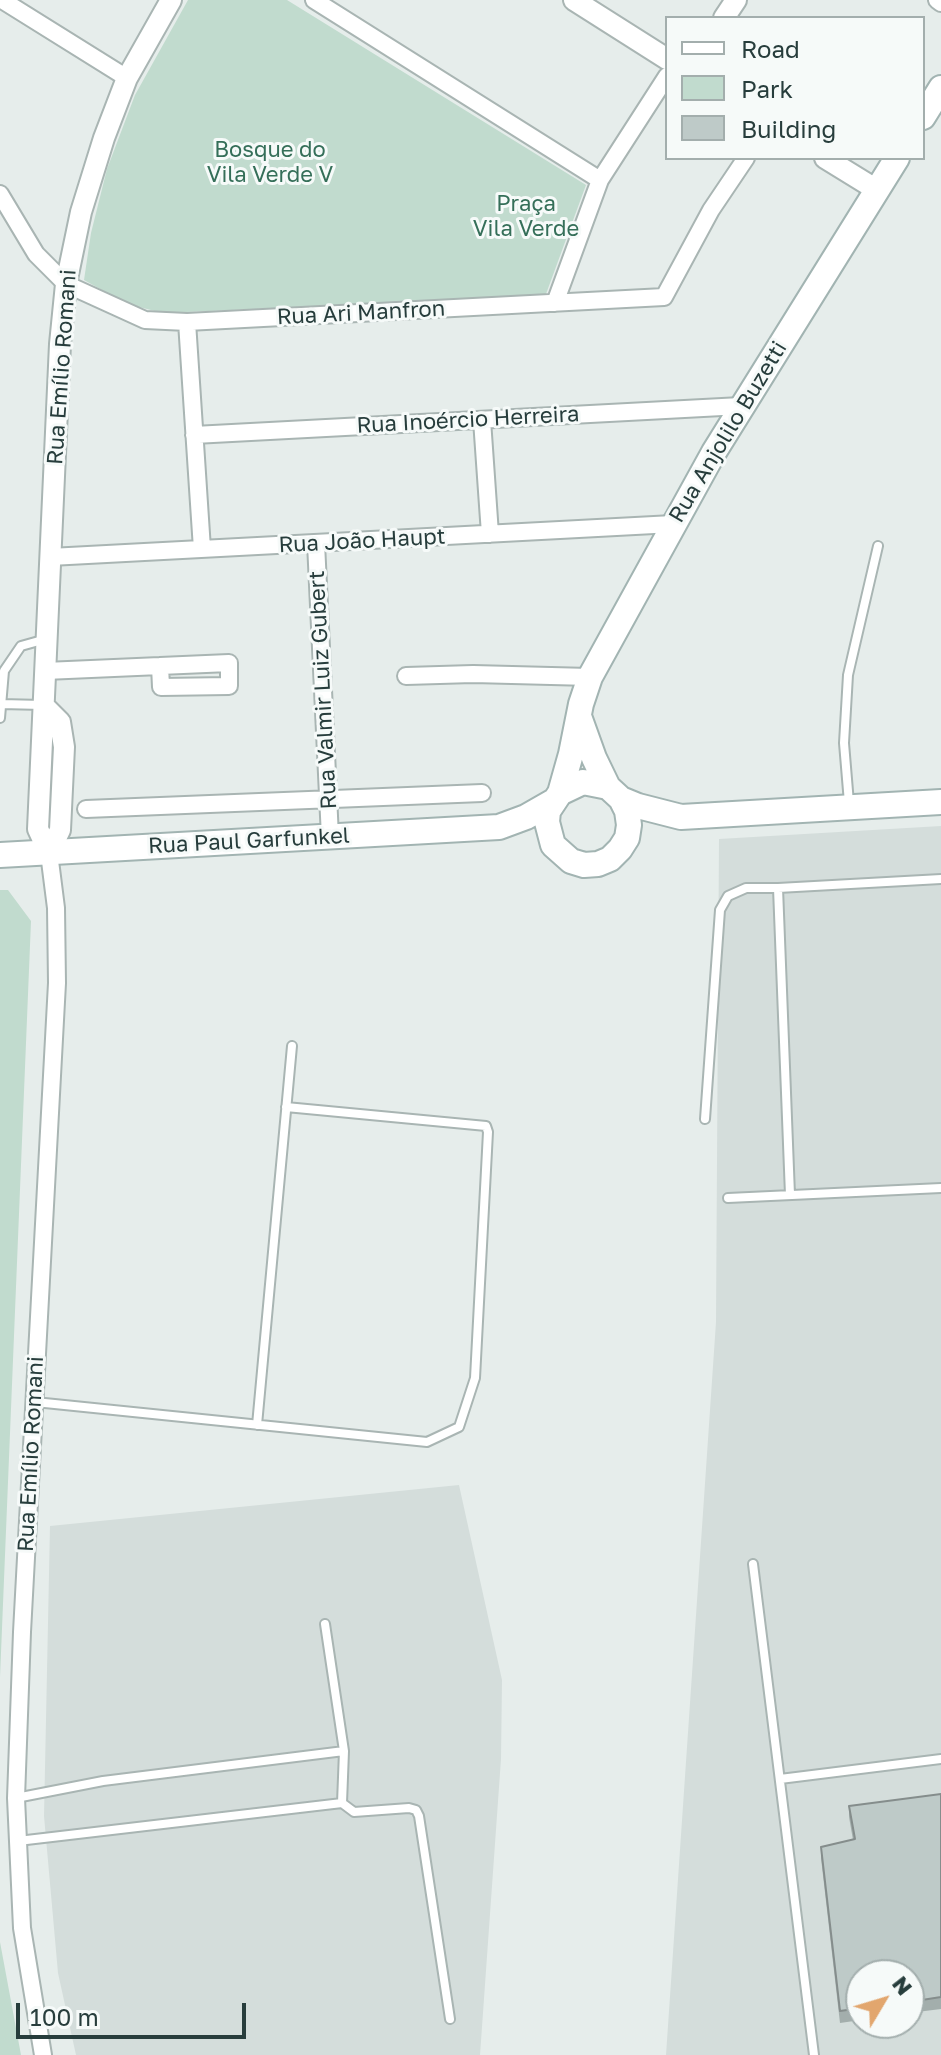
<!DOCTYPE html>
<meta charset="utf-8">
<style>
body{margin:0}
#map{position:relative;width:941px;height:2055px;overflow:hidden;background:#e6edeb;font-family:"Golos Text",sans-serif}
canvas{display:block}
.legend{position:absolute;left:665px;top:16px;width:260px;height:144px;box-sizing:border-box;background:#f6faf9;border:2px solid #a3aead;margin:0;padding:10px 14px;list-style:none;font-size:24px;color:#273d3c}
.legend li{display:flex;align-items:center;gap:16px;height:40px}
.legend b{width:40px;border:2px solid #a3aead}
.north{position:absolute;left:845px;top:1959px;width:80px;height:80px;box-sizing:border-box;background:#f6faf9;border:2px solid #a3aead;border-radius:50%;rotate:52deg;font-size:22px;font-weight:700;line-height:32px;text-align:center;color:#273d3c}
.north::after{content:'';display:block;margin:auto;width:28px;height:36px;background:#e2a66e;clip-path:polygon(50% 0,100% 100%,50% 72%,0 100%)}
.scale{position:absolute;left:16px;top:2003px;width:230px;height:36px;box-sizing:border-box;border:4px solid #273d3c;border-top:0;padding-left:10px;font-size:24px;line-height:28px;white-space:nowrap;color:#273d3c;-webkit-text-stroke:6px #f6faf9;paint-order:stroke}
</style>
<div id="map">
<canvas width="941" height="2055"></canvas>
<ul class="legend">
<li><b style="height:10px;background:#fff"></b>Road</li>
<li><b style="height:22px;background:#c1dbce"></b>Park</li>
<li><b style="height:22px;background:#becac8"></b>Building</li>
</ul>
<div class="north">N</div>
<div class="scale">100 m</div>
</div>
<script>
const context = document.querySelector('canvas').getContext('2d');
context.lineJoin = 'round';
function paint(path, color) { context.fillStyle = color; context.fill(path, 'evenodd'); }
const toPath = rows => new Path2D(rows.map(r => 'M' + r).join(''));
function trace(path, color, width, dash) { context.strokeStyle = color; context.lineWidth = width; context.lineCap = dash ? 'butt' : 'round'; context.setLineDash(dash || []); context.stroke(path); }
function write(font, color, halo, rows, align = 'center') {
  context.font = font + ' "Golos Text",sans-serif'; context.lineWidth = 6; context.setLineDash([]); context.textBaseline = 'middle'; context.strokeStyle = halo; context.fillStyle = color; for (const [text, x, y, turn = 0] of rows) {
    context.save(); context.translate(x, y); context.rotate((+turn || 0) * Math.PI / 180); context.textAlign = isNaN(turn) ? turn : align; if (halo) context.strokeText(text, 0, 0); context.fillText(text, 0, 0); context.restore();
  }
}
paint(toPath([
 [941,826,941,2055,666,2055,716,1322,719,839],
 [861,1975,909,1975,909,2023,861,2023],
 [459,1485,502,1680,501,1759,480,2055,76,2055,58,1973,44,1816,50,1526]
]), '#d4dddb');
paint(toPath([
 [188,0,287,0,586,185,546,294,464,300,163,313,127,304,84,280,91,233,107,169,135,95],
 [0,890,8,890,31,921,0,1677],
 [0,1942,21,2055,0,2055]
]), '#c1dbce');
const service = toPath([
 [1,704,43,705],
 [0,718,4,671,21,646,46,639],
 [849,803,844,743,848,675,878,546],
 [705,1119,720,910,728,896,746,888,778,888],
 [790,1195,778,888,941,879],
 [728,1198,941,1188],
 [35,1402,427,1442,459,1427,475,1378,488,1132,486,1126,286,1107],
 [257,1425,292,1046],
 [753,1564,814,2055],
 [780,1779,941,1759],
 [16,1798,103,1781,344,1751,325,1624],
 [342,1803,354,1812,409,1808,416,1810,419,1816,450,2019],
 [18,1841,342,1803,344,1751]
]);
const minor = toPath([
 [2,0,127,78],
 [314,0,600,180],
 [937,0,941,3],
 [0,194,36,254,66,284,145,320,187,322,664,297,711,210,746,158],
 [555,303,600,180,667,76],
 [187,322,202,549],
 [482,420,490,534],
 [194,435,741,406],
 [316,543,330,837],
 [50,557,673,524],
 [45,671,229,663,229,686,161,687,160,666],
 [406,676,473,674,590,677],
 [86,809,482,793],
 [43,2055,22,1928,16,1798,22,1632,57,983,56,908,49,853]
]);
const tertiary = toPath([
 [574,0,667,59],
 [724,18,736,0],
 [825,158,877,190],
 [43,705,60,722,64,747,60,830,49,853],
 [49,853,38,829,60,344,66,284,81,212,104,138,127,78,171,0]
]);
const secondary = toPath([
 [923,117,941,88],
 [580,719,594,758,608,787],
 [560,793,571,754,581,704,590,677,714,452,897,158],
 [621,799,627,811,629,825,627,838,620,849,610,859,598,864,584,865,571,861,553,845,547,822,548,811,560,793,583,782,608,787,621,799,638,806,681,817,941,802],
 [0,855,499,827,526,817,554,801]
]);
trace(service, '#a9b5b3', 12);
trace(minor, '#a9b5b3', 20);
trace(tertiary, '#a9b5b3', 24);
trace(secondary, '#a2b4b2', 28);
trace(service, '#fff', 8);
trace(minor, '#fff', 16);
trace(tertiary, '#fff', 20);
trace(secondary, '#fff', 24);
paint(toPath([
 [941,1794,941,2009,909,2013,909,1975,861,1975,861,2020,840,2023,821,1858,821,1847,853,1840,849,1817,849,1806]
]), '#a3aeac');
const building = toPath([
 [941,1794,941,1997,909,2002,909,1975,861,1975,861,2008,840,2011,821,1847,855,1839,849,1806,941,1794]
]);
paint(building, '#becac8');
trace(building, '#858d8c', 2);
write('22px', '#356f59', '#f6faf9', [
 ["Bosque do",270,150],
 ["Vila Verde V",270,175],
 ["Praça",526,204],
 ["Vila Verde",526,229]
]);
write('22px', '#273d3c', '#f6faf9', [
 ["Rua Ari Manfron",361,313,-3],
 ["Rua Emílio Romani",62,367,-86],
 ["Rua Inoércio Herreira",468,420,-3],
 ["Rua Anjolilo Buzetti",728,432,-59],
 ["Rua João Haupt",362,541,-3],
 ["Rua Valmir Luiz Gubert",323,690,-93],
 ["Rua Paul Garfunkel",249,841,-3],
 ["Rua Emílio Romani",31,1454,-87]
]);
</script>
